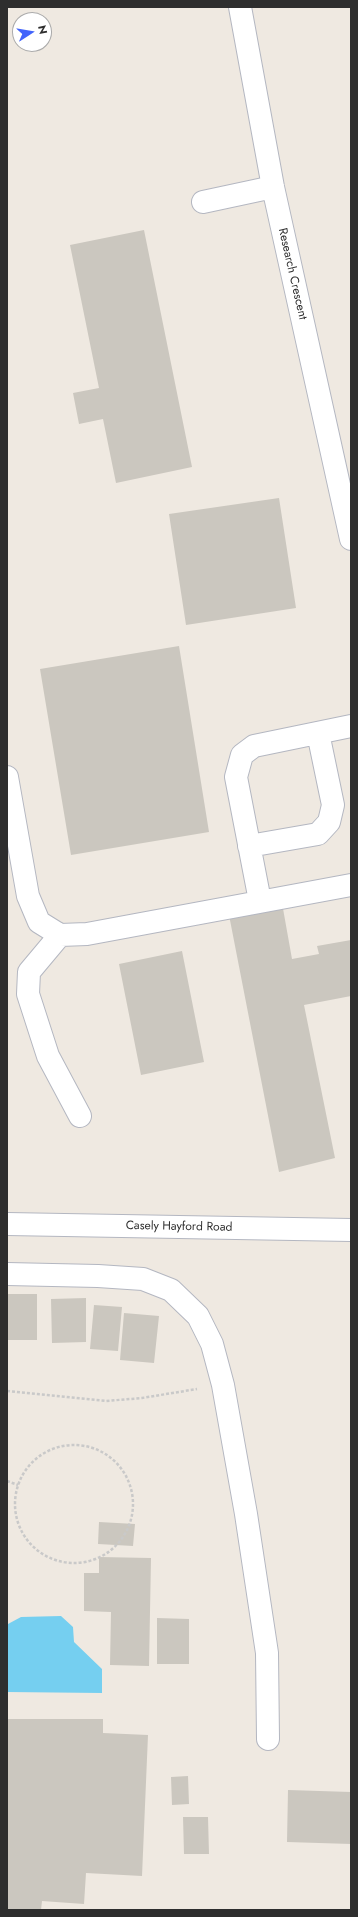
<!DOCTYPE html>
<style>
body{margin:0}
#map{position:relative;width:358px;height:1917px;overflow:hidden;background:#efe9e1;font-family:Jost,sans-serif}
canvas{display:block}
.frame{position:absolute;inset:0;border:8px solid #2e2e2e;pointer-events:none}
.north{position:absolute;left:12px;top:12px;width:40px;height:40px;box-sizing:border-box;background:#fff;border:1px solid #ababab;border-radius:50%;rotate:78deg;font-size:11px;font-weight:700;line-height:16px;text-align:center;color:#2e2e2e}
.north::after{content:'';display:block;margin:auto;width:14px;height:18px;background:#4264fb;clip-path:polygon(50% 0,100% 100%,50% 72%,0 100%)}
</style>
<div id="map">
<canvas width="358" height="1917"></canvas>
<div class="frame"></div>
<div class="north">N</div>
</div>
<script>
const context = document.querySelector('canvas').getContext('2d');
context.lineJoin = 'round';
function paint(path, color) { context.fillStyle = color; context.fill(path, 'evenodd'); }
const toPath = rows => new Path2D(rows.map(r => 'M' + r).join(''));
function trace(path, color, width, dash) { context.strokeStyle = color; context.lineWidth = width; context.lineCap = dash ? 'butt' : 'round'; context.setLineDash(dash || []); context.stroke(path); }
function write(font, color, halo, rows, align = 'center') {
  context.font = font + ' Jost,sans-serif'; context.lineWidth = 3; context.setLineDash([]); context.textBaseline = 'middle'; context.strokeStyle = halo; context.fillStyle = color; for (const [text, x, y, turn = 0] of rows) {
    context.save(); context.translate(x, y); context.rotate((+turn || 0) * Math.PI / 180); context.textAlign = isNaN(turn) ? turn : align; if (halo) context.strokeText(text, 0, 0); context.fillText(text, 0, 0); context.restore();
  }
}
paint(toPath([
 [61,1616,73,1627,74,1642,102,1669,102,1693,7,1692,8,1624,21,1617]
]), '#75cff0');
paint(toPath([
 [144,230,192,467,116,483,103,419,79,424,73,393,99,388,70,245],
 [279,498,296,608,186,625,169,514],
 [179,646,209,832,71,855,40,669],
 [282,903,292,959,319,954,317,946,351,940,351,996,304,1005,335,1158,279,1172,229,915],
 [182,951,204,1062,141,1075,119,964],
 [7,1294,37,1294,37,1340,7,1340],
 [86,1298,86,1342,52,1343,51,1299],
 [94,1305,122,1307,118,1351,90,1349],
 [124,1313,159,1316,154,1363,120,1360],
 [99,1522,135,1524,133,1546,98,1544],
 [99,1557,151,1558,149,1666,110,1665,111,1612,84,1611,84,1573,99,1573],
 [157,1618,189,1619,189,1664,157,1664],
 [7,1719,103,1719,103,1733,148,1735,142,1876,86,1873,84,1904,42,1901,41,1910,7,1910],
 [188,1776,189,1804,172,1805,171,1777],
 [288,1790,351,1792,351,1844,287,1842],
 [183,1817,208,1817,209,1854,184,1854]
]), '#cbc7bf');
const minor = toPath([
 [240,7,273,187,351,539],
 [203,202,273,187],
 [7,777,28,896,39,922,60,935,87,934,351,885],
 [249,846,318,834,329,822,333,805,318,733],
 [260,901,236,777,242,755,254,746,351,726],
 [60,935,29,972,28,994,48,1056,80,1116],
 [7,1224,351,1230],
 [7,1274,98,1276,143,1279,171,1290,198,1316,212,1344,223,1385,246,1514,267,1653,268,1739]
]);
trace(minor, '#b4b7c1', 24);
trace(toPath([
 [7,1391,106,1401,142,1398,197,1389],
 '15 1504a59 59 0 1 1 118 0a59 59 0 1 1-118 0Z',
 [7,1481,18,1485]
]), '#c9c9c9', 2.5, [3, 2]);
trace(minor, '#fff', 22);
write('12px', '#2e2e2e', '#fff', [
 ["Research Crescent",292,274,77],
 ["Casely Hayford Road",179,1227,1]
]);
</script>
